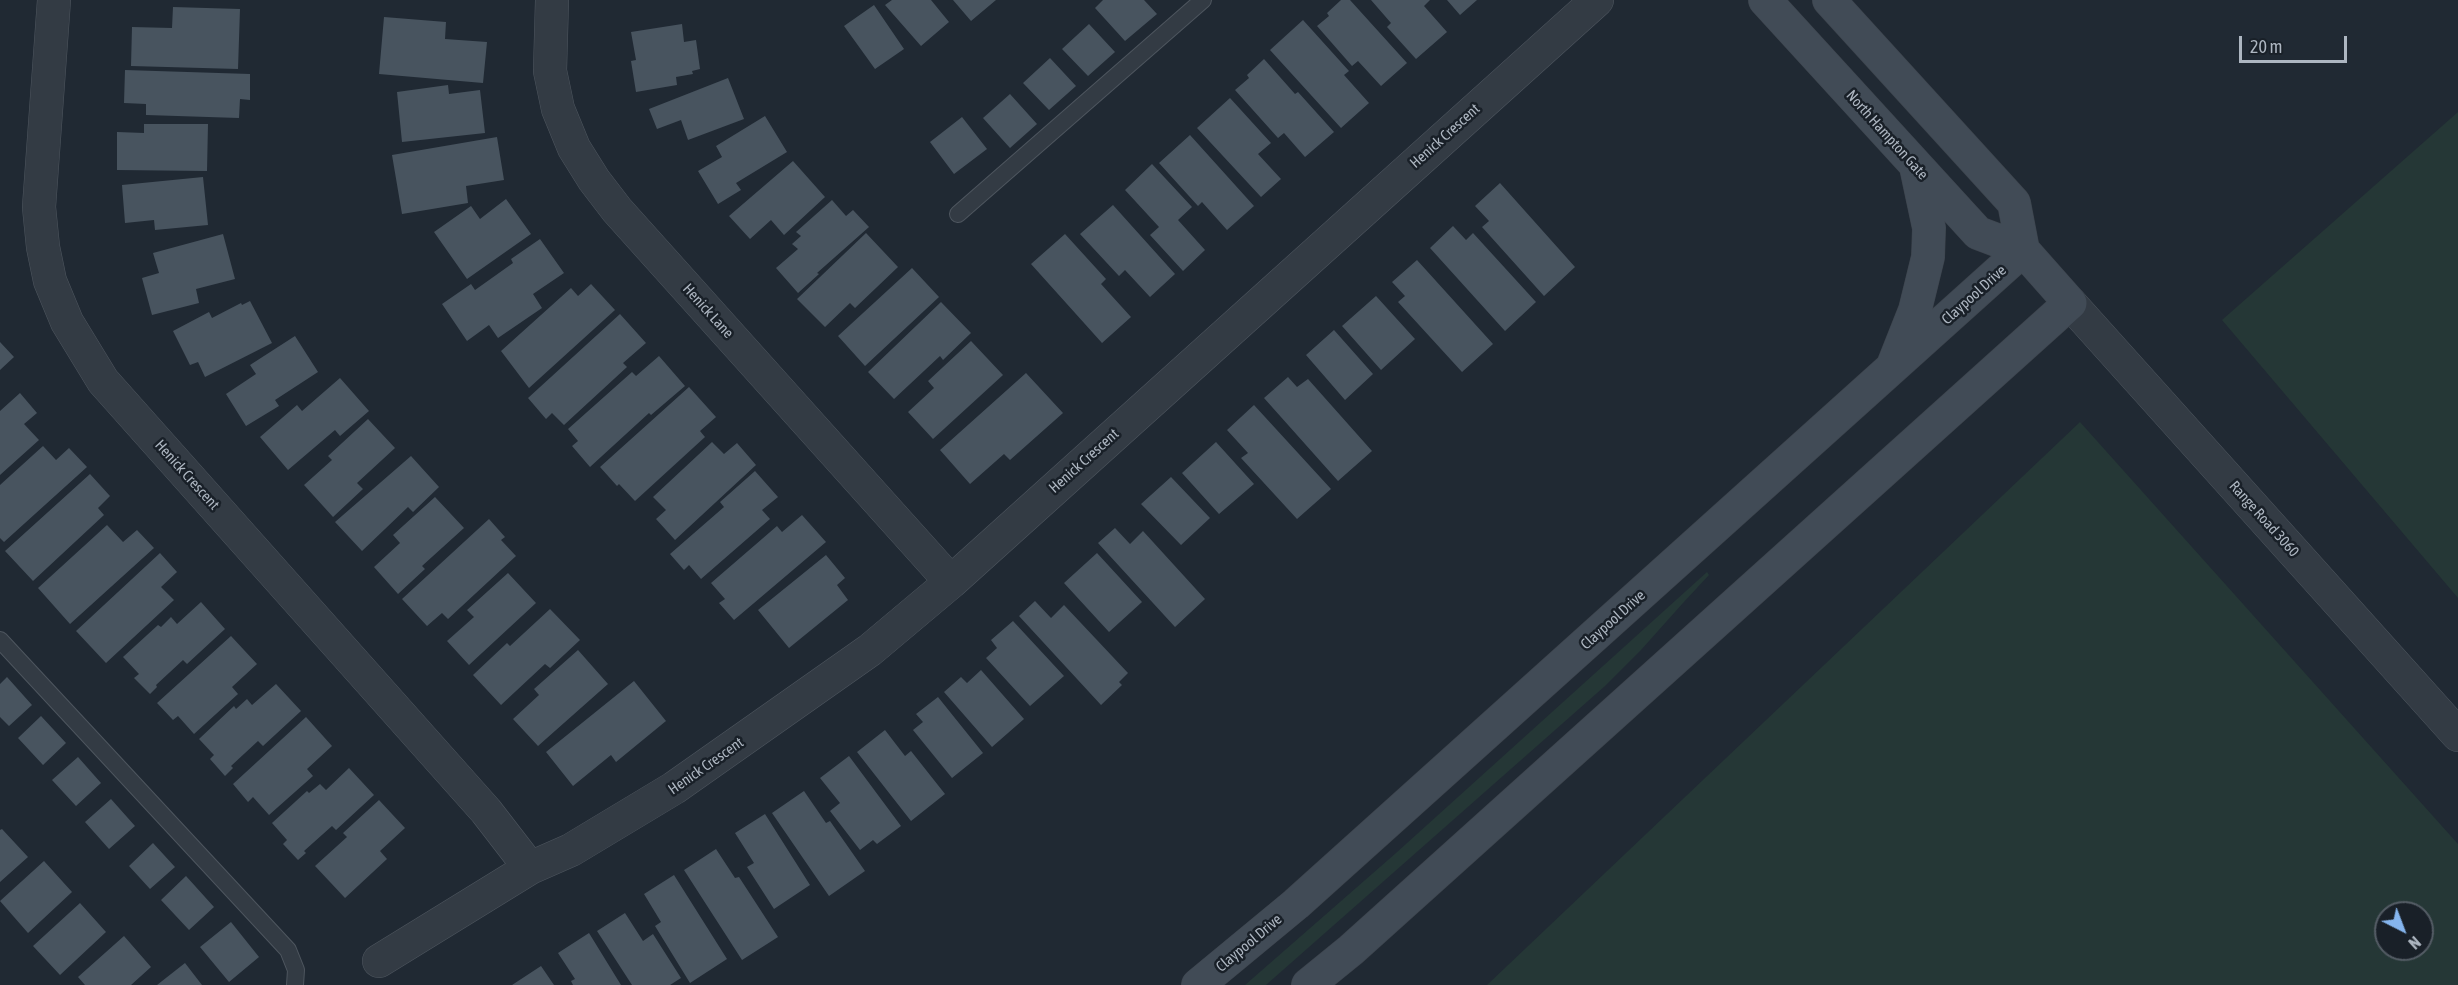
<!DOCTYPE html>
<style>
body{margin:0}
#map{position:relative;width:2458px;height:985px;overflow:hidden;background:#202933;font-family:"Asap Condensed",sans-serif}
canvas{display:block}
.north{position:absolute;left:2374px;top:901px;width:60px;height:60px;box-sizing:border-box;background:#192028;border:2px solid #545c65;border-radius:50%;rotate:138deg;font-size:16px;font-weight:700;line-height:24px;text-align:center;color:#adb6c1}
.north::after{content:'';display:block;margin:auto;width:21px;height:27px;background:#85b5ee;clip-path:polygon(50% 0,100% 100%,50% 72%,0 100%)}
.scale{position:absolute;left:2239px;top:36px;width:108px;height:27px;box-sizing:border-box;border:3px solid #adb6c1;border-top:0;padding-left:8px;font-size:18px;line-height:21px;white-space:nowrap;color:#adb6c1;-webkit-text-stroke:4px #192028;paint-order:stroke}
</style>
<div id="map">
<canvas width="2458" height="985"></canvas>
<div class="north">N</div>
<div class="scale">20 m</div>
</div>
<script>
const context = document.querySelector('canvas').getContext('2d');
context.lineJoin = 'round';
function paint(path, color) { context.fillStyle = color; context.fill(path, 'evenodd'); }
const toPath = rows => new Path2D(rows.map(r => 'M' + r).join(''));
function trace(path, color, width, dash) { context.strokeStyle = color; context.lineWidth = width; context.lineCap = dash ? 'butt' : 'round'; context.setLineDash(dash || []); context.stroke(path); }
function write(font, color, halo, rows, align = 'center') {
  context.font = font + ' "Asap Condensed",sans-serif'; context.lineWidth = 5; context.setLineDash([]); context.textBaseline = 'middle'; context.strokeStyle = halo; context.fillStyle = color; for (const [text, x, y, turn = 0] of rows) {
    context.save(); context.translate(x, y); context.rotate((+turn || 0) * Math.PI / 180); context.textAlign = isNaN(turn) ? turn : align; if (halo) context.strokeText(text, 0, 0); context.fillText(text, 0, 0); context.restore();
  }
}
paint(toPath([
 [2458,112,2458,598,2222,320],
 [2080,422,2458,844,2458,985,1487,985],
 [2386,913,2422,913,2422,949,2386,949],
 [1707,572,1709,575,1683,603,1641,650,1605,686,1266,985,1245,985,1396,853]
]), '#253736');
paint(toPath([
 [892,0,931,0,949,22,921,46,885,5],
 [953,0,996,0,971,21],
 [1103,0,1144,0,1157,14,1125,41,1095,8],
 [1341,0,1350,0,1407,63,1381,86,1358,61,1352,66,1317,26,1329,16,1327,13],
 [1371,0,1430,0,1424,6,1447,32,1416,59,1387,27,1391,23],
 [1447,0,1477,0,1460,15],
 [874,5,904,49,875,69,844,26],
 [173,7,240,9,238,69,131,66,132,27,172,28],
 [384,17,446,22,445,39,487,42,483,83,379,74],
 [1303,20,1349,71,1344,75,1369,103,1341,128,1270,50],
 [682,24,684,42,696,40,700,69,692,71,693,74,676,77,677,85,636,92,631,61,636,60,631,32],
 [1089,24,1115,52,1088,76,1062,49],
 [1050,58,1076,86,1049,110,1023,83],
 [1264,59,1295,94,1298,92,1334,132,1305,157,1284,133,1278,138,1235,90,1249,78,1247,75],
 [125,70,250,74,250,100,240,99,239,118,146,115,146,104,124,103],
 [728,78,744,119,688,140,681,120,657,129,649,109],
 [448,85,449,94,480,90,485,133,402,142,397,92],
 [1010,94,1037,124,1010,148,983,118],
 [1230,98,1271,143,1258,154,1281,179,1261,197,1197,128],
 [765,116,787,152,736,183,741,190,718,204,698,171,722,157,716,146],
 [962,117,987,149,954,174,930,142],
 [144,124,208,124,207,171,117,170,117,132,144,133],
 [1190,135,1254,206,1227,230,1202,202,1198,206,1159,163],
 [497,137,504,180,466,186,468,203,402,214,392,155],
 [793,161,825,197,784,235,771,220,750,239,729,216],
 [1152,164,1192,207,1178,220,1205,250,1183,271,1150,235,1159,227,1125,190],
 [203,177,208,225,155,230,154,220,125,223,122,185],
 [1500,183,1575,267,1544,296,1482,227,1489,221,1475,206],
 [506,199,531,234,467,279,434,232,471,206,480,219],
 [832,200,846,216,853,210,869,227,817,273,819,274,798,293,776,268,798,249,792,244,801,236,796,232],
 [1113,205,1175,274,1150,297,1125,270,1119,276,1080,234],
 [1453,226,1466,240,1473,233,1536,302,1505,331,1430,248],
 [866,233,898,267,855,308,850,303,825,327,797,299],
 [223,234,235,279,196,289,199,303,152,315,142,278,159,273,153,253],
 [1065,234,1106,279,1101,284,1131,317,1102,343,1031,264],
 [540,239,564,273,533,294,542,308,498,338,489,325,467,341,442,304,471,284,475,290,513,263,511,259],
 [1417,260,1493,344,1462,372,1398,302,1405,296,1392,282],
 [912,268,939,297,865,366,838,336],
 [591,284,615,310,529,388,501,351,571,288,578,296],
 [1376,296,1415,339,1381,370,1342,326],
 [250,301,272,343,205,377,198,362,190,365,173,331,209,312,212,318,241,303,242,305],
 [941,302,971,333,943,360,940,356,894,399,868,372],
 [620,314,646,343,623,363,627,367,564,425,552,413,546,419,528,398],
 [1334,330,1373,374,1345,400,1306,355],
 [295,336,318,372,275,400,279,406,246,426,226,394,256,374,250,365],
 [971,341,1003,375,933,439,908,412,934,388,928,381],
 [0,342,14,357,0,370],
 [659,356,685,386,651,415,649,413,590,467,572,446,578,441,568,429,632,372,636,376],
 [1026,373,1063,413,1010,460,1004,454,970,484,940,450],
 [1288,377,1297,387,1308,379,1372,451,1338,481,1264,398],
 [340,378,369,411,340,436,335,430,288,470,260,437,297,405,302,411],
 [689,387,716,417,700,431,705,437,635,501,619,484,617,486,600,467],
 [20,393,37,413,24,424,39,440,0,475,0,411],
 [1254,405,1331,489,1297,519,1241,458,1248,453,1227,430],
 [368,419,395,448,357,483,363,489,333,517,304,485,332,460,328,456],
 [712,442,724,454,737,443,756,465,675,540,656,519,666,510,653,497],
 [1216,442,1254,484,1219,514,1182,473],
 [43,446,56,460,69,448,87,467,4,542,0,538,0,485],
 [411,456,439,487,413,512,408,507,362,551,335,522],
 [755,471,778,497,762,510,770,519,701,579,689,565,684,570,670,554,724,507,720,502],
 [90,474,110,496,98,508,104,515,33,581,5,551],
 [1171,477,1210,518,1181,545,1141,504],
 [435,497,464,528,422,566,425,569,398,594,374,567,400,543,393,535],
 [802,515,826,542,734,620,719,603,725,599,711,583,777,526,782,532],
 [489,519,505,537,501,540,516,556,448,619,442,613,427,626,402,599],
 [107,525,123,542,137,530,154,548,70,624,38,588],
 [1115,528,1130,544,1143,531,1205,599,1175,627,1098,543],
 [160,553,177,572,161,587,174,600,106,663,76,631],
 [1097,553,1142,602,1109,632,1064,583],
 [826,555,845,578,837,585,848,600,789,648,758,610],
 [508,573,536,603,469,665,447,641,474,617,467,610],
 [1035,601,1051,618,1064,605,1128,673,1119,682,1122,685,1101,705,1019,616],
 [201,602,225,629,187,664,183,660,156,685,157,687,150,694,134,678,139,674,123,657,158,625,161,627,171,617,177,624],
 [550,609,580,640,550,668,545,664,501,705,473,675,507,643,510,646],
 [1013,621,1064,676,1030,706,986,658,997,648,991,640],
 [231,636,257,664,232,687,238,694,194,734,178,716,173,720,157,703],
 [578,650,608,684,538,746,513,719,539,695,534,689],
 [981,670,1024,719,992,747,944,692,961,677,967,683],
 [7,677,32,705,9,726,0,717,0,684],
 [634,681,666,721,616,762,611,755,573,786,546,752],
 [276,684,301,711,263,746,258,741,231,766,233,768,225,776,210,759,214,755,199,739,234,706,236,709,247,699,252,705],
 [938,697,983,753,952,778,913,730,923,722,916,714],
 [41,716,66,743,43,765,18,738],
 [306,717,332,746,307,769,313,776,269,815,253,797,248,802,233,784],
 [885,730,905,756,911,751,945,794,911,821,857,752],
 [849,756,901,826,877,844,873,840,860,850,830,811,840,803,820,778],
 [78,757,101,783,76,806,52,780],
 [349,768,374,795,336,830,332,826,304,851,306,853,298,860,283,844,287,840,272,823,307,791,309,793,320,784,326,790],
 [804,791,826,823,830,821,865,871,829,896,772,813],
 [111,799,135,826,109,849,85,822],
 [379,800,405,828,380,851,387,859,345,898,315,866,347,837,343,833],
 [765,814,810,885,774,909,747,867,754,863,735,833],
 [2,829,28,857,0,882,0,830],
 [153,843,175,867,150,889,129,866],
 [716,849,735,878,739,877,778,937,742,960,684,870],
 [44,861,72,892,28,933,0,901],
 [674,875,727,959,690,983,655,926,661,922,644,894],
 [186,876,214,907,189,930,161,900],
 [80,903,106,932,60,975,33,946],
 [625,913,643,941,653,934,681,978,670,985,632,985,597,931],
 [231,922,259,957,229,982,200,947],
 [589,933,621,985,573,985,571,981,575,979,558,953],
 [124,936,151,967,131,985,85,985,78,977],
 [185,963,202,985,157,985],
 [541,966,554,985,512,985]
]), '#48545f');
const lane = toPath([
 [958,214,1203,0],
 [0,640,288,950,296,970,295,985]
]);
const street = toPath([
 [54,0,39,207,43,247,50,281,67,322,103,381,486,811,530,868,571,850,674,788,870,650,951,582,1597,0],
 [552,0,550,71,558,109,574,148,594,180,617,210,951,582],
 [2070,303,2458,735],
 [379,961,530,868]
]);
const secondary = toPath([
 [1829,0,2014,203,2023,250],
 [1894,363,1915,310,1928,257,1929,228,1916,167],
 [1198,985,1296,904,2023,250],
 [1308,985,1351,950,2070,303,2023,250,1978,233,1765,0]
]);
trace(lane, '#4e565f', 18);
trace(street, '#4e565f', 34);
trace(secondary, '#3d444d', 34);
trace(lane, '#333b44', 16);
trace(street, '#333b44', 33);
trace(secondary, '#414b56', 33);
write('15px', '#adb6c1', '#192028', [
 ["North Hampton Gate",1887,135,48],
 ["Henick Crescent",1445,136,-42],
 ["Claypool Drive",1974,295,-42],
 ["Henick Lane",708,311,48],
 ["Henick Crescent",1084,461,-42],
 ["Henick Crescent",187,475,48],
 ["Range Road 3060",2264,519,48],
 ["Claypool Drive",1613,620,-42],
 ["Henick Crescent",706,766,-35],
 ["Claypool Drive",1249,943,-40]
]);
</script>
